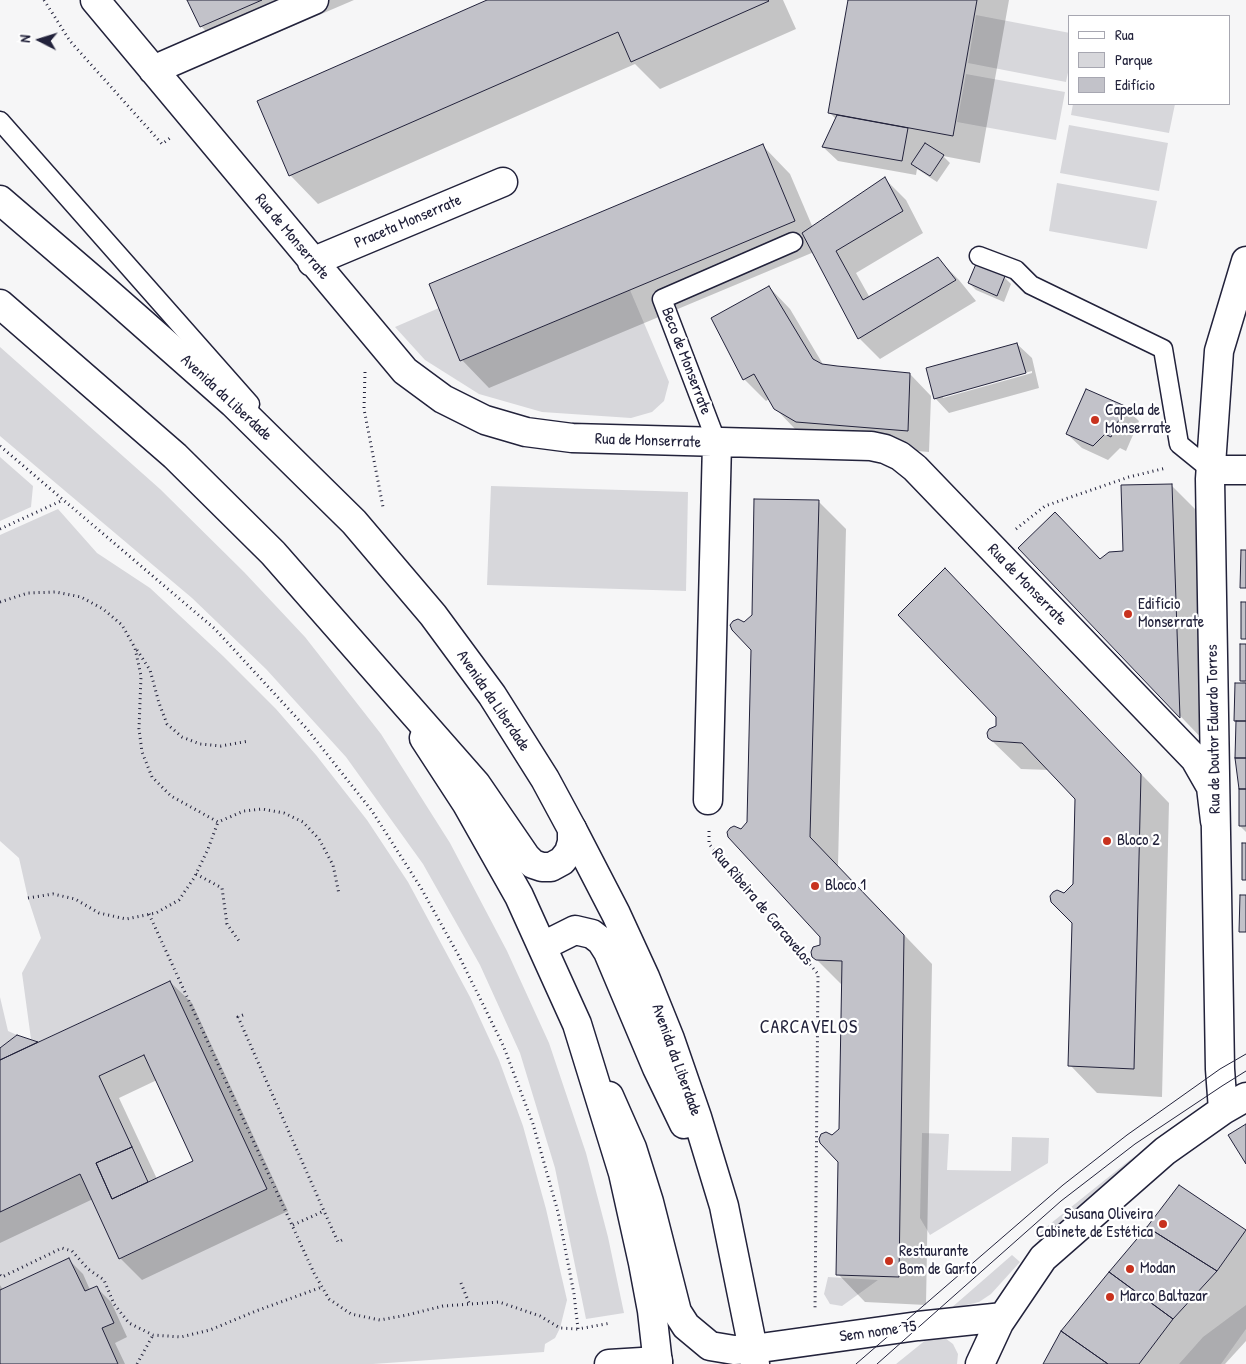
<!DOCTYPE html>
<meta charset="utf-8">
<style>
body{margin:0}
#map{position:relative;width:1246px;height:1364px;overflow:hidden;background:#f6f6f7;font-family:"Patrick Hand",sans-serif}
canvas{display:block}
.legend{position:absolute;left:1068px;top:15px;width:162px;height:90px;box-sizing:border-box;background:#fff;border:1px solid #a7a7b1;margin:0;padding:6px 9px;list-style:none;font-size:15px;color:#22223b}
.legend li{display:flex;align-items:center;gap:10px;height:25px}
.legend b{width:25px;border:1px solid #a7a7b1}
.north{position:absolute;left:15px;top:15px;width:50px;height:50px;-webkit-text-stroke:4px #fff;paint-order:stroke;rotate:275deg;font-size:14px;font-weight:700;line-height:20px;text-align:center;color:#22223b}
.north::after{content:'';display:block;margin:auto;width:18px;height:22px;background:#22223b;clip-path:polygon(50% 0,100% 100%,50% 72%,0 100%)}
</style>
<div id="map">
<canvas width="1246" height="1364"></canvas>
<ul class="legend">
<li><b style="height:6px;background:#fff"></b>Rua</li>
<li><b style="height:14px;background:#d7d7db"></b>Parque</li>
<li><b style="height:14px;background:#c2c2c9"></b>Edifício</li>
</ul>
<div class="north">N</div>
</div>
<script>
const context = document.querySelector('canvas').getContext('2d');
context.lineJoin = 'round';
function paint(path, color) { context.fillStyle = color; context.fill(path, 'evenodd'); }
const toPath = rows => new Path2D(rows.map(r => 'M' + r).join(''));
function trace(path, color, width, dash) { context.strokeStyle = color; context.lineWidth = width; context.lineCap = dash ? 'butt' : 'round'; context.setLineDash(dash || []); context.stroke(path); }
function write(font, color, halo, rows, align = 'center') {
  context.font = font + ' "Patrick Hand",sans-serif'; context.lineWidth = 4.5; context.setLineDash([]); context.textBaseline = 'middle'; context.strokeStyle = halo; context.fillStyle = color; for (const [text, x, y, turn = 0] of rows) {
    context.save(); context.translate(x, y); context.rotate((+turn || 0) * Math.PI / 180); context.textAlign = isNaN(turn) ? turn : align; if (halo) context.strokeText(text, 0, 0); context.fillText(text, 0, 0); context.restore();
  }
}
paint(toPath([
 [976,15,1070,33,1070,63,1066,82,968,63],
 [966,74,1065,92,1056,140,957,122],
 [1073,104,1175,104,1169,133,1071,115],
 [1069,125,1168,143,1159,191,1060,173],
 [1057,183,1157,201,1147,249,1049,231],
 [630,290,669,382,664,401,652,412,631,418,542,412,479,394,425,360,395,327,439,308,461,361],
 [0,347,160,489,244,572,305,637,381,734,450,843,507,951,549,1043,586,1153,608,1237,624,1313,586,1319,555,1168,520,1053,480,965,423,864,346,757,266,669,192,598,0,436],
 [0,457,33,486,31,507,0,521],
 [491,486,688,492,686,591,487,585],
 [58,509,97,553,150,588,223,656,276,709,316,755,367,820,408,882,470,997,499,1060,523,1126,546,1209,567,1300,560,1328,555,1338,545,1344,544,1352,373,1364,118,1364,102,1328,114,1323,97,1286,85,1291,69,1258,0,1290,0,1212,80,1174,120,1259,267,1189,170,981,38,1042,31,1039,22,973,41,938,28,898,19,858,0,841,0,535],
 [0,997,8,1031,17,1035,0,1048],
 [922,1133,949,1134,947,1170,1011,1171,1012,1137,1049,1138,1048,1163,930,1235,920,1218],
 [1136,1155,1042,1244,1035,1236],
 [1012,1255,1020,1262,991,1294,979,1302,950,1309],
 [828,1277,878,1280,842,1306,830,1304,824,1294],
 [1246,1305,1246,1329,1221,1364,1179,1364,1203,1337],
 [941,1335,953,1344,958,1354,957,1364,896,1364,927,1339]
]), '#d7d7db');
paint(toPath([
 [188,0,354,0,228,54,201,26],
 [490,0,783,0,796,29,660,89,635,64,318,204,291,176,259,102],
 [850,0,1009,0,980,163,943,156,950,163,937,182,917,169,916,175,838,161,823,147,836,119,830,113],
 [763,146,790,174,813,228,885,179,906,200,923,233,856,273,870,298,938,259,959,280,976,301,880,359,859,338,814,252,489,388,462,360],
 [1004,277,1011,284,1004,302,976,290,969,283],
 [769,287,790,309,824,366,910,374,931,396,929,452,819,443,796,430,775,408,769,399,766,401,744,379,712,318],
 [1017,344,1032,358,1039,388,949,413,935,398],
 [1032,371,1032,373,943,398,943,395],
 [1124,407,1139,421,1126,451,1120,448,1108,460,1082,448,1067,434],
 [1171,485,1199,513,1207,744,1020,548,1101,561,1124,553],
 [818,501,846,529,838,866,932,964,926,1305,865,1302,838,1274,840,1162,833,1136,840,1129,843,986,813,956,821,946,822,936,741,830,749,823,752,650,745,623,753,615],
 [972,598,1169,803,1162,1097,1097,1093,1070,1065,1073,922,1064,895,1074,885,1076,798,1050,770,1021,769,989,738,997,727,998,716],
 [1246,645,1246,832,1240,826,1245,685,1241,681],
 [170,982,192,1003,288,1211,142,1280,120,1258,93,1199,0,1243,0,1050,17,1036,38,1043],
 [157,1080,195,1161,157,1179,119,1098],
 [1245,1231,1246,1232,1246,1341,1225,1364,1045,1364],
 [68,1259,83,1274,90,1290,96,1287,111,1302,127,1337,115,1343,125,1364,0,1364,0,1285,3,1290]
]), '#0003');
const building = toPath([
 [187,0,262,0,200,27,187,0],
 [487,0,768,0,769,1,631,62,618,32,289,176,257,101,487,0],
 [848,0,977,0,953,136,828,113,848,0],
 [837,115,908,128,902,161,822,147,837,115],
 [925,143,944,155,930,176,911,164,925,143],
 [763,144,795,221,460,361,429,284,763,144],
 [885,177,903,211,836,251,863,300,938,257,956,280,858,339,802,233,885,177],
 [976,264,1005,276,997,296,968,283,976,264],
 [769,286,813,359,822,364,837,366,910,373,908,431,796,422,774,409,754,374,743,380,711,318,769,286],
 [1017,343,1026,373,934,399,926,368,1017,343],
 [1086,389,1125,406,1111,437,1105,434,1093,446,1066,434,1086,389],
 [1172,484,1180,718,1018,548,1055,512,1100,559,1109,552,1123,551,1121,485,1172,484],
 [754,499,819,500,810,837,904,935,899,1277,836,1275,838,1162,820,1143,819,1139,821,1134,826,1132,832,1135,839,1129,842,961,816,960,812,957,811,952,813,947,820,945,820,937,728,837,727,832,730,828,734,826,741,829,747,822,751,650,732,630,730,625,733,621,738,619,744,622,752,615,754,499],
 [1241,550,1246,550,1246,588,1240,588,1241,550],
 [945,568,1141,774,1134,1069,1068,1066,1072,923,1051,902,1050,896,1053,892,1057,890,1064,893,1073,884,1075,799,1022,743,992,741,988,738,987,733,989,729,996,726,996,717,898,615,945,568],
 [1241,602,1246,602,1246,639,1241,639,1241,602],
 [1240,644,1246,644,1246,681,1240,681,1240,644],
 [1235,683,1246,683,1246,721,1234,721,1235,683],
 [1236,721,1246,721,1246,758,1235,758,1236,721],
 [1235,758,1246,758,1246,789,1239,789,1235,758],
 [1239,789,1246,789,1246,826,1239,826,1239,789],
 [1242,843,1246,843,1246,880,1242,880,1242,843],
 [1240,895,1246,895,1246,932,1239,932,1240,895],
 [170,981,267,1189,119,1259,80,1174,0,1212,0,1060,170,981],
 [144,1055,193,1161,112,1199,96,1163,132,1147,99,1076,144,1055],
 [17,1035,38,1042,0,1060,0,1048,17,1035],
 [1246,1124,1246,1164,1228,1135,1246,1124],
 [132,1147,148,1182,112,1199,96,1163,132,1147],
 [1179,1185,1246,1230,1217,1271,1147,1227,1179,1185],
 [1147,1227,1217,1271,1173,1319,1109,1272,1147,1227],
 [69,1258,85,1291,97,1286,114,1323,102,1328,118,1364,0,1364,0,1290,69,1258],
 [1109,1272,1173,1319,1139,1364,1108,1364,1061,1331,1109,1272],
 [1061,1331,1108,1364,1043,1364,1061,1331]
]);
paint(building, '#c2c2c9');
trace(building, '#22223b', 1);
const lane = toPath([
 [0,121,250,404],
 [979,256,1016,270,1031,285,1163,349,1179,444,1211,470],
 [717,443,662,299,793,242]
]);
const street = toPath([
 [95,0,405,371,443,399,485,420,526,432,572,438,871,446,885,449,900,456,915,468,1195,759,1211,787,1215,821],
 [153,70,314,0],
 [312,262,503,182],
 [1211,470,1246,470],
 [708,800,717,443],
 [609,1096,632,1148,649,1202,677,1312,686,1326,710,1346,734,1350,753,1349,918,1326,1003,1317],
 [1223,1110,1220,1069,1210,479,1219,351,1246,261],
 [609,1364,658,1361],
 [980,1364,999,1323,1043,1258,1165,1151,1223,1110,1246,1097]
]);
const secondary = toPath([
 [424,738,467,804,519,896,577,1024,623,1173,643,1263,652,1311,658,1364],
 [572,829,616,914,645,977,670,1039,697,1117,724,1206,753,1349,755,1364],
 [543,946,575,930,592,934,601,941,608,952,657,1068,684,1124]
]);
const highway = toPath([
 [0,200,106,291,233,403,354,522,433,615,492,695,545,779,572,829,572,842,569,852,562,861,551,867,542,867,533,864,526,857,476,784,273,553,175,456,0,304]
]);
trace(lane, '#22223b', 21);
trace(street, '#22223b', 31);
trace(secondary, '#22223b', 31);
trace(highway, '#22223b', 31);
trace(toPath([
 [44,0,70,41,162,144,170,138],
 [365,372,364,409,383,507],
 [0,446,215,629,307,729,372,811,421,888,460,958,503,1045,533,1124,558,1212,574,1294,578,1329,611,1323],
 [0,529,63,500],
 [1016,529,1045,506,1129,477,1166,468],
 [0,602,28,593,56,592,81,597,103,609,122,625,135,648,141,676,139,729,142,752,152,777,171,796,218,822,244,811,262,809,284,813,303,822,319,839,333,865,339,894],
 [137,650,150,670,159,703,167,724,182,737,200,744,221,746,249,741],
 [709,831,709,844,818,974,815,1310],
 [196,874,222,888,227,924,239,941],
 [28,898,53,894,75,899,99,913,126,919,156,913,179,900,194,878,208,849,218,822],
 [149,914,314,1273,329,1299,351,1314,380,1320,407,1315,443,1306,499,1302,540,1316,560,1328,578,1329],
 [243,1015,238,1017,324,1211,338,1242,344,1239],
 [293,1225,324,1211],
 [0,1275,2,1277,62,1248,72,1251,88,1269,104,1280,114,1304,129,1323,153,1335,181,1337,210,1330,256,1311,322,1287],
 [461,1283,469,1303],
 [137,1364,153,1335]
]), '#22223b', 3, [1, 4]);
trace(lane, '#fff', 18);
trace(street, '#fff', 28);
trace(secondary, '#fff', 28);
trace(highway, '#fff', 28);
trace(toPath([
 [856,1364,1063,1185,1127,1135,1220,1069,1246,1054],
 [877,1364,1061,1201,1135,1144,1222,1086,1246,1071]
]), '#22223b', 1);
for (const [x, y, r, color] of [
 [1095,420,5,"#c8321e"],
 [1128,614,5,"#c8321e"],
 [1107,841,5,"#c8321e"],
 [815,886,5,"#c8321e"],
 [1163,1224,5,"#c8321e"],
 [889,1261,5,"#c8321e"],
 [1130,1269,5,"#c8321e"],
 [1110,1297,5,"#c8321e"]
]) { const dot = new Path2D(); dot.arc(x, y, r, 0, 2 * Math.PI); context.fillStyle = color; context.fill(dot); trace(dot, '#fff', 2); }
write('16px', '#22223b', '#fff', [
 ["Praceta Monserrate",408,222,-23],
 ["Rua de Monserrate",292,237,50],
 ["Beco de Monserrate",686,361,69],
 ["Avenida da Liberdade",226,398,43],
 ["Rua de Monserrate",648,441,2],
 ["Rua de Monserrate",1027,585,46],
 ["Avenida da Liberdade",493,701,56],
 ["Rua de Doutor Eduardo Torres",1214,729,-91],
 ["Rua Ribeira de Carcavelos",762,907,50],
 ["Avenida da Liberdade",676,1060,70],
 ["Sem nome 75",878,1332,-8]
]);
write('16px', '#22223b', '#fff', [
 ["Capela de",1105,411],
 ["Monserrate",1105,429],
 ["Edifício",1138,605],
 ["Monserrate",1138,623],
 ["Bloco 2",1117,841],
 ["Bloco 1",825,886],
 ["Susana Oliveira",1153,1215,"right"],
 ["Cabinete de Estética",1153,1233,"right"],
 ["Restaurante",899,1252],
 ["Bom de Garfo",899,1270],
 ["Modan",1140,1269],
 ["Marco Baltazar",1120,1297]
], 'left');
context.letterSpacing = '1px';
write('18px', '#22223b', '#fff', [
 ["CARCAVELOS",809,1028]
]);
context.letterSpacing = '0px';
</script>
